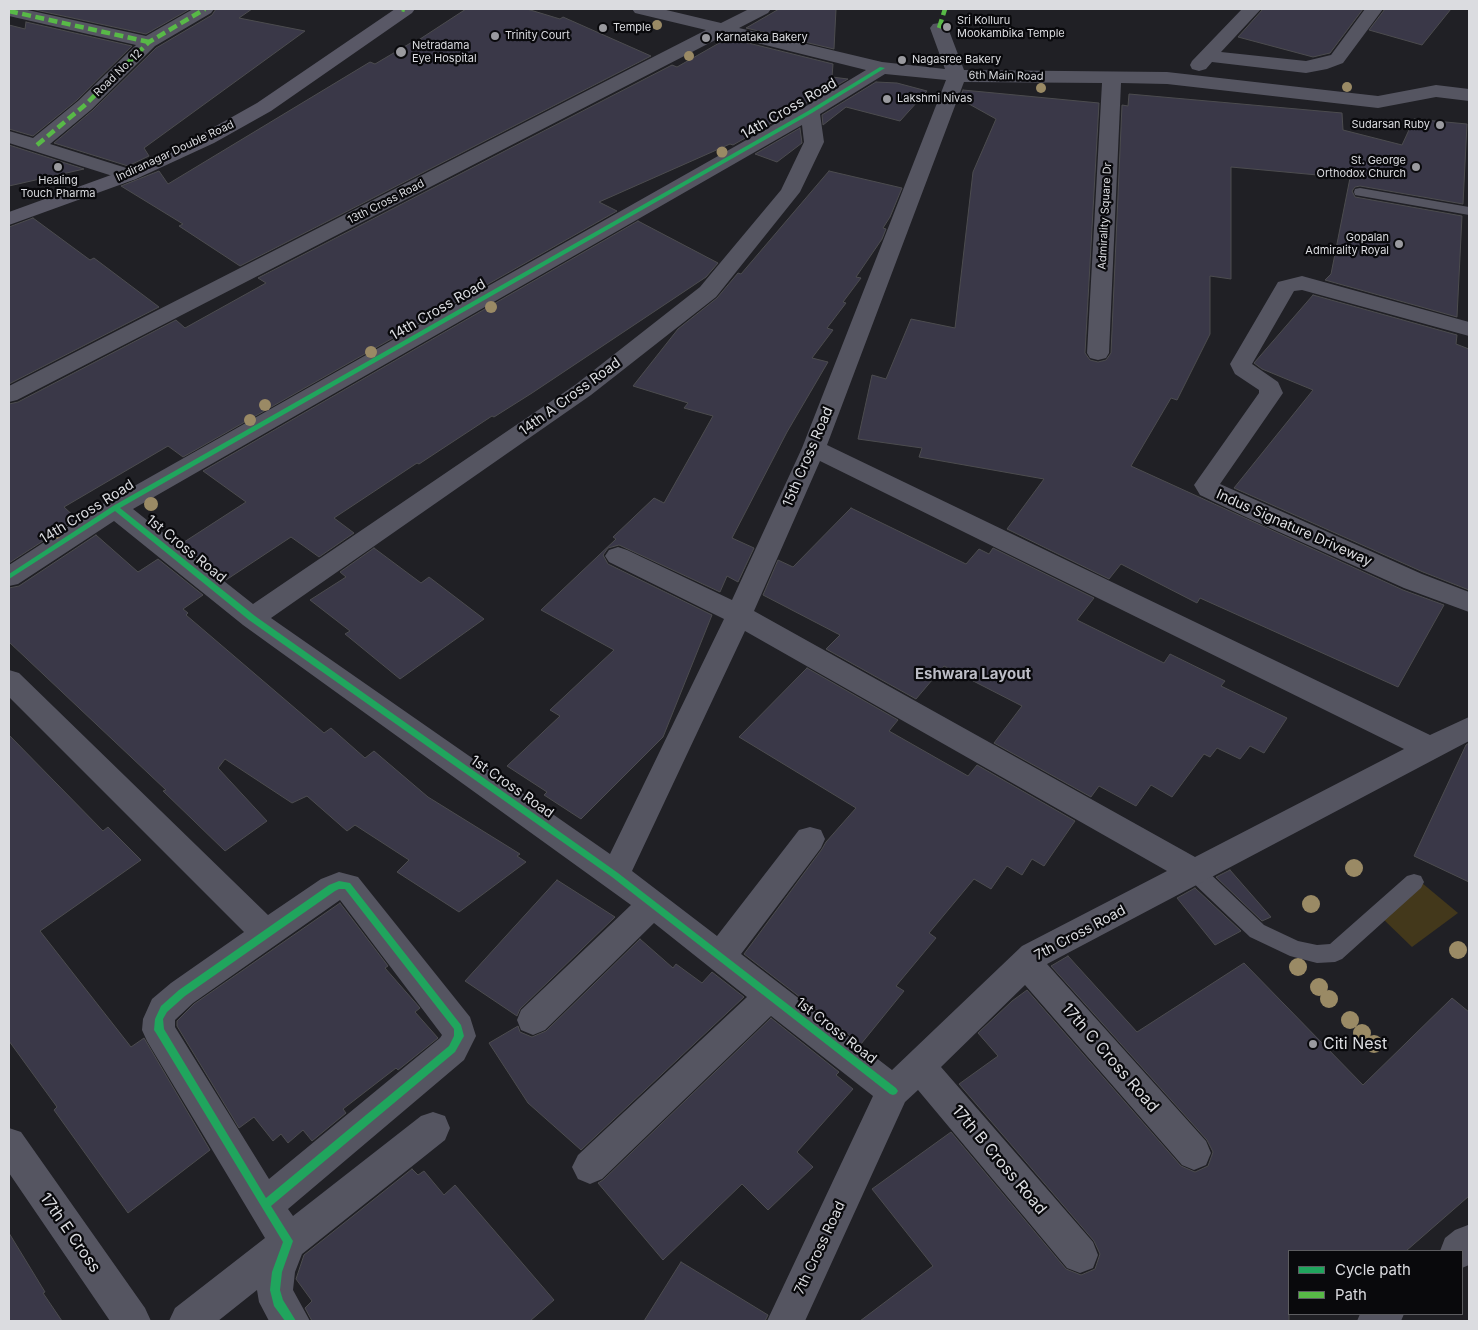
<!DOCTYPE html>
<style>
body{margin:0}
#map{position:relative;width:1478px;height:1330px;overflow:hidden;background:#202025;font-family:Inter,sans-serif}
canvas{display:block}
.frame{position:absolute;inset:0;border:10px solid #dbdce0;pointer-events:none}
.legend{position:absolute;left:1288px;top:1250px;width:175px;height:65px;box-sizing:border-box;background:#09090c;border:1px solid #5d5d61;margin:0;padding:6px 9px;list-style:none;font-size:15px;color:#dbdce0}
.legend li{display:flex;align-items:center;gap:10px;height:25px}
.legend b{width:25px;border:1px solid #5d5d61}
</style>
<div id="map">
<canvas width="1478" height="1330"></canvas>
<div class="frame"></div>
<ul class="legend">
<li><b style="height:6px;background:#20a55d"></b>Cycle path</li>
<li><b style="height:6px;background:#58b947"></b>Path</li>
</ul>
</div>
<script>
const context = document.querySelector('canvas').getContext('2d');
context.lineJoin = 'round';
function paint(path, color) { context.fillStyle = color; context.fill(path, 'evenodd'); }
const toPath = rows => new Path2D(rows.map(r => 'M' + r).join(''));
function trace(path, color, width, dash) { context.strokeStyle = color; context.lineWidth = width; context.lineCap = dash ? 'butt' : 'round'; context.setLineDash(dash || []); context.stroke(path); }
function write(font, color, halo, rows, align = 'center') {
  context.font = font + ' Inter,sans-serif'; context.lineWidth = 4.5; context.setLineDash([]); context.textBaseline = 'middle'; context.strokeStyle = halo; context.fillStyle = color; for (const [text, x, y, turn = 0] of rows) {
    context.save(); context.translate(x, y); context.rotate((+turn || 0) * Math.PI / 180); context.textAlign = isNaN(turn) ? turn : align; if (halo) context.strokeText(text, 0, 0); context.fillText(text, 0, 0); context.restore();
  }
}
paint(toPath([
 [1422,883,1458,913,1412,947,1381,917]
]), '#43381b');
const building = toPath([
 [31,9,190,9,146,34,31,9],
 [216,9,252,9,239,18,305,31,144,148,149,156,128,166,54,143,93,110,156,48,212,15,216,9],
 [466,9,527,9,560,19,563,17,651,56,240,266,179,226,183,224,121,186,159,171,168,184,370,62,375,64,414,41,417,41,466,9],
 [779,9,836,9,834,49,746,28,779,9],
 [1263,9,1363,9,1330,53,1313,57,1238,37,1263,9],
 [1385,9,1451,9,1422,45,1369,30,1385,9],
 [26,22,132,46,77,100,33,136,9,129,9,25,25,29,26,22],
 [728,38,833,64,832,77,848,79,733,145,730,144,599,202,617,211,183,457,168,446,64,507,77,519,9,563,9,404,18,402,176,320,185,328,266,283,258,278,672,65,677,67,728,38],
 [876,82,897,83,927,91,900,121,846,107,823,125,822,115,876,82],
 [963,90,1099,103,1085,353,1090,360,1098,362,1106,360,1111,353,1122,105,1128,106,1129,94,1342,113,1343,130,1402,145,1414,119,1467,124,1463,204,1360,186,1355,187,1352,191,1355,197,1462,216,1457,317,1325,280,1331,274,1350,178,1231,167,1231,279,1210,276,1210,334,1177,400,1171,398,1131,466,1403,590,1444,605,1398,687,1200,598,1197,603,1121,564,1109,579,1007,529,1044,479,919,457,922,448,858,439,872,375,886,379,911,319,955,328,973,172,996,119,960,99,963,90],
 [800,128,802,143,777,162,755,154,800,128],
 [9,145,84,169,9,186,9,145],
 [829,171,902,188,890,217,883,228,886,229,882,239,856,277,861,278,843,302,846,303,827,328,833,330,812,358,828,362,787,432,732,538,754,548,738,582,727,576,720,592,619,545,608,548,603,555,608,564,712,615,663,737,581,819,544,795,547,792,507,766,560,716,550,710,614,650,541,610,616,539,613,537,654,498,664,503,713,416,684,408,688,403,633,386,678,329,717,298,738,273,741,274,829,171],
 [33,218,90,260,94,258,159,307,9,384,9,227,33,218],
 [638,221,718,263,706,277,532,393,494,417,492,416,419,464,417,463,334,518,354,533,319,557,291,537,226,580,181,544,246,502,203,471,638,221],
 [1313,295,1457,335,1456,344,1469,349,1469,590,1423,572,1234,488,1313,390,1262,369,1254,363,1313,295],
 [851,508,966,564,979,549,989,554,993,548,1094,598,1077,620,1164,663,1170,654,1225,681,1221,686,1287,718,1264,753,1250,746,1240,759,1217,748,1210,757,1204,754,1172,797,1151,785,1136,806,1099,786,1091,797,994,743,1022,706,944,666,916,699,826,649,840,635,763,595,778,560,793,567,851,508],
 [96,535,138,572,158,559,203,595,183,609,188,613,186,615,324,733,331,728,365,758,374,751,428,797,520,854,517,856,526,862,459,912,397,872,409,860,355,825,347,831,307,796,292,803,225,759,218,768,267,821,225,851,163,791,166,790,9,642,9,588,19,586,96,535],
 [374,548,421,583,429,577,484,619,400,679,345,634,350,631,310,600,346,577,340,572,374,548],
 [807,668,898,720,889,731,968,776,977,765,1075,821,1044,866,1032,859,1022,875,1007,866,991,889,974,879,929,933,936,938,896,986,904,991,861,1044,744,954,822,849,826,842,856,808,739,737,807,668],
 [9,735,103,831,108,827,141,860,40,931,131,1047,144,1038,210,1150,128,1213,54,1110,57,1107,9,1041,9,735],
 [1469,743,1469,882,1414,856,1466,745,1469,743],
 [1230,870,1271,917,1262,921,1216,877,1230,870],
 [557,880,615,917,520,1009,517,1016,465,981,557,880],
 [1195,888,1241,931,1215,945,1177,898,1195,888],
 [340,903,388,966,385,968,420,1008,415,1012,438,1038,398,1070,396,1068,343,1109,346,1113,312,1141,303,1130,288,1143,281,1134,273,1141,254,1117,239,1128,177,1026,177,1021,194,1004,340,903],
 [640,939,673,968,676,964,702,983,712,972,744,997,581,1150,528,1103,489,1043,518,1026,520,1032,532,1037,546,1031,640,939],
 [1068,956,1137,1032,1244,963,1363,1085,1452,998,1469,1012,1469,1196,1406,1251,1289,1251,1289,1321,860,1321,933,1266,872,1189,951,1132,1066,1269,1081,1275,1095,1269,1100,1254,1094,1241,959,1084,998,1056,978,1033,1012,1001,1027,990,1181,1166,1195,1172,1208,1166,1213,1152,1207,1140,1051,966,1068,956],
 [771,1018,839,1072,836,1075,853,1089,797,1152,813,1167,768,1210,742,1184,663,1260,598,1183,603,1180,771,1018],
 [412,1169,418,1175,424,1171,444,1195,455,1185,554,1300,530,1321,312,1321,305,1308,312,1301,296,1279,304,1255,412,1169],
 [9,1233,45,1292,43,1293,62,1321,9,1321,9,1233],
 [681,1262,768,1315,765,1321,644,1321,681,1262]
]);
paint(building, '#3a3848');
trace(building, '#4c4c4f', 1);
paint(toPath([
 [1360,188,1469,207,1469,215,1355,195,1354,192,1355,189,1360,188],
 [1195,864,1202,866,1264,925,1298,941,1317,945,1330,944,1407,876,1414,874,1421,876,1424,882,1421,888,1342,959,1335,962,1317,963,1290,956,1250,937,1188,878,1185,872,1188,866,1195,864]
]), '#555561');
paint(toPath([
 [9,9,23,9,146,36,193,9,214,9,211,13,155,46,92,109,50,144,136,171,139,175,136,179,129,181,122,179,9,143,9,131,33,138,78,101,136,45,9,16,9,9],
 [632,9,662,9,721,23,749,9,771,9,768,13,739,28,882,62,945,69,930,28,933,24,939,23,945,24,948,28,964,70,1167,72,1378,96,1436,85,1469,89,1469,101,1436,97,1378,108,1167,84,1121,83,1109,353,1106,358,1098,360,1090,358,1087,353,1102,83,964,82,827,445,1430,735,1469,717,1469,741,1047,964,1206,1141,1211,1153,1206,1165,1194,1170,1182,1165,1025,985,941,1067,1093,1242,1098,1255,1093,1268,1080,1273,1067,1268,918,1090,905,1102,805,1321,767,1321,873,1096,771,1016,602,1179,590,1184,578,1179,572,1167,578,1155,747,997,654,923,545,1030,533,1035,521,1030,517,1020,521,1010,631,905,243,625,114,521,18,584,9,586,9,565,106,502,803,108,866,70,725,35,17,400,9,402,9,386,706,30,635,13,632,9],
 [885,74,946,80,802,448,732,600,627,550,618,547,609,550,605,556,609,562,724,619,610,854,271,618,591,395,716,297,800,192,824,142,820,114,885,74],
 [802,125,804,142,781,190,700,287,575,385,253,604,133,509,802,125],
 [820,461,1404,749,1195,857,754,611,820,461],
 [745,631,1167,871,1022,946,892,1070,741,954,821,848,825,839,821,830,810,827,799,830,717,936,632,871,745,631],
 [1242,9,1261,9,1221,52,1306,61,1331,55,1365,9,1383,9,1343,63,1327,69,1306,73,1212,62,1206,69,1199,71,1192,69,1190,65,1192,61,1242,9],
 [1302,276,1469,322,1469,336,1302,290,1294,291,1252,364,1278,382,1283,393,1220,484,1422,574,1469,592,1469,612,1404,588,1248,518,1200,495,1194,485,1259,393,1259,390,1235,374,1230,364,1278,282,1302,276],
 [9,670,19,673,268,915,321,879,339,872,358,877,470,1017,476,1036,464,1060,288,1209,293,1216,421,1116,433,1112,445,1116,450,1128,445,1140,302,1254,295,1272,293,1290,310,1321,269,1321,259,1302,257,1290,218,1321,169,1321,175,1308,265,1238,147,1041,142,1030,143,1019,152,999,171,983,244,932,9,697,9,670],
 [340,900,442,1035,440,1038,269,1179,175,1027,175,1020,193,1003,340,900],
 [9,1128,21,1132,145,1308,151,1321,110,1321,9,1173,9,1128],
 [1468,1225,1469,1265,1462,1268,1462,1251,1440,1251,1445,1238,1455,1230,1468,1225],
 [1360,1314,1404,1314,1401,1321,1357,1321,1360,1314]
]), '#555561');
paint(toPath([
 [395,9,415,9,412,13,271,111,214,143,136,179,9,225,9,212,122,171,200,135,257,103,395,9]
]), '#595866');
trace(toPath([
 [402,9,405,10],
 [9,11,149,42],
 [939,28,945,9],
 [37,145,85,105,149,42,205,9]
]), '#58b947', 4.5, [9, 4.5]);
paint(toPath([
 [880,67,885,68,812,113,120,508,255,616,618,873,896,1088,898,1091,896,1094,893,1095,890,1094,612,877,249,620,115,511,9,579,9,574,113,506,808,111,880,67],
 [339,881,350,883,461,1025,464,1036,455,1052,271,1206,293,1241,282,1272,280,1290,283,1300,296,1321,285,1321,274,1306,270,1290,272,1272,283,1242,156,1033,154,1030,155,1019,161,1006,179,990,329,885,339,881],
 [339,889,345,889,454,1029,454,1036,449,1046,266,1198,164,1029,163,1019,167,1012,185,996,335,891,339,889]
]), '#20a55d');
context.fillStyle = '#9a8a65';
for (const [x, y, r] of [
 [657,25,5],
 [689,56,5],
 [1347,87,5],
 [1041,88,5],
 [722,152,5.5],
 [491,307,6],
 [371,352,6],
 [265,405,6],
 [250,420,6],
 [151,504,7],
 [55,532,7],
 [1354,868,9],
 [1311,904,9],
 [1458,950,9],
 [1298,967,9],
 [1319,987,9],
 [1329,999,9],
 [1350,1020,9],
 [1362,1033,9],
 [1374,1044,9]
]) { context.beginPath(); context.arc(x, y, r, 0, 2 * Math.PI); context.fill(); }
for (const [x, y, r, color] of [
 [947,27,5,"#9a9a9f"],
 [603,28,5,"#9a9a9f"],
 [495,36,5,"#9a9a9f"],
 [706,38,5,"#9a9a9f"],
 [401,52,6,"#9a9a9f"],
 [902,60,5,"#9a9a9f"],
 [887,99,5,"#9a9a9f"],
 [1440,125,5,"#9a9a9f"],
 [58,167,5,"#9a9a9f"],
 [1416,167,5,"#9a9a9f"],
 [1399,244,5,"#9a9a9f"],
 [1313,1044,5,"#9a9a9f"]
]) { const dot = new Path2D(); dot.arc(x, y, r, 0, 2 * Math.PI); context.fillStyle = color; context.fill(dot); trace(dot, '#09090c', 2); }
write('11px', '#dbdce0', '#09090c', [
 ["Sri Kolluru",957,21],
 ["Mookambika Temple",957,34],
 ["Temple",613,28],
 ["Trinity Court",505,36],
 ["Karnataka Bakery",716,38],
 ["Netradama",412,46],
 ["Eye Hospital",412,59],
 ["Nagasree Bakery",912,60],
 ["Lakshmi Nivas",897,99],
 ["Sudarsan Ruby",1430,125,"right"],
 ["St. George",1406,161,"right"],
 ["Orthodox Church",1406,174,"right"],
 ["Healing",58,181,"center"],
 ["Touch Pharma",58,194,"center"],
 ["Gopalan",1389,238,"right"],
 ["Admirality Royal",1389,251,"right"]
], 'left');
write('11px', '#dbdce0', '#09090c', [
 ["Road No. 12",118,73,-44],
 ["6th Main Road",1006,76,1],
 ["Indiranagar Double Road",175,151,-25],
 ["13th Cross Road",386,202,-27],
 ["Admirality Square Dr",1105,216,-87]
]);
write('14px', '#dbdce0', '#09090c', [
 ["14th Cross Road",789,109,-30],
 ["14th Cross Road",438,310,-30],
 ["14th A Cross Road",570,397,-36],
 ["15th Cross Road",808,457,-67],
 ["14th Cross Road",87,512,-32],
 ["Indus Signature Driveway",1294,528,24],
 ["1st Cross Road",186,549,39],
 ["1st Cross Road",512,787,35],
 ["7th Cross Road",1080,933,-28],
 ["1st Cross Road",836,1031,38],
 ["7th Cross Road",820,1248,-65]
]);
write('bold 15px', '#bcbdc6', '#09090c', [
 ["Eshwara Layout",973,674]
]);
write('16px', '#dbdce0', '#09090c', [
 ["Citi Nest",1323,1044]
], 'left');
write('16px', '#dbdce0', '#09090c', [
 ["17th C Cross Road",1110,1058,49],
 ["17th B Cross Road",999,1160,50],
 ["17th E Cross",70,1233,55]
]);
</script>
